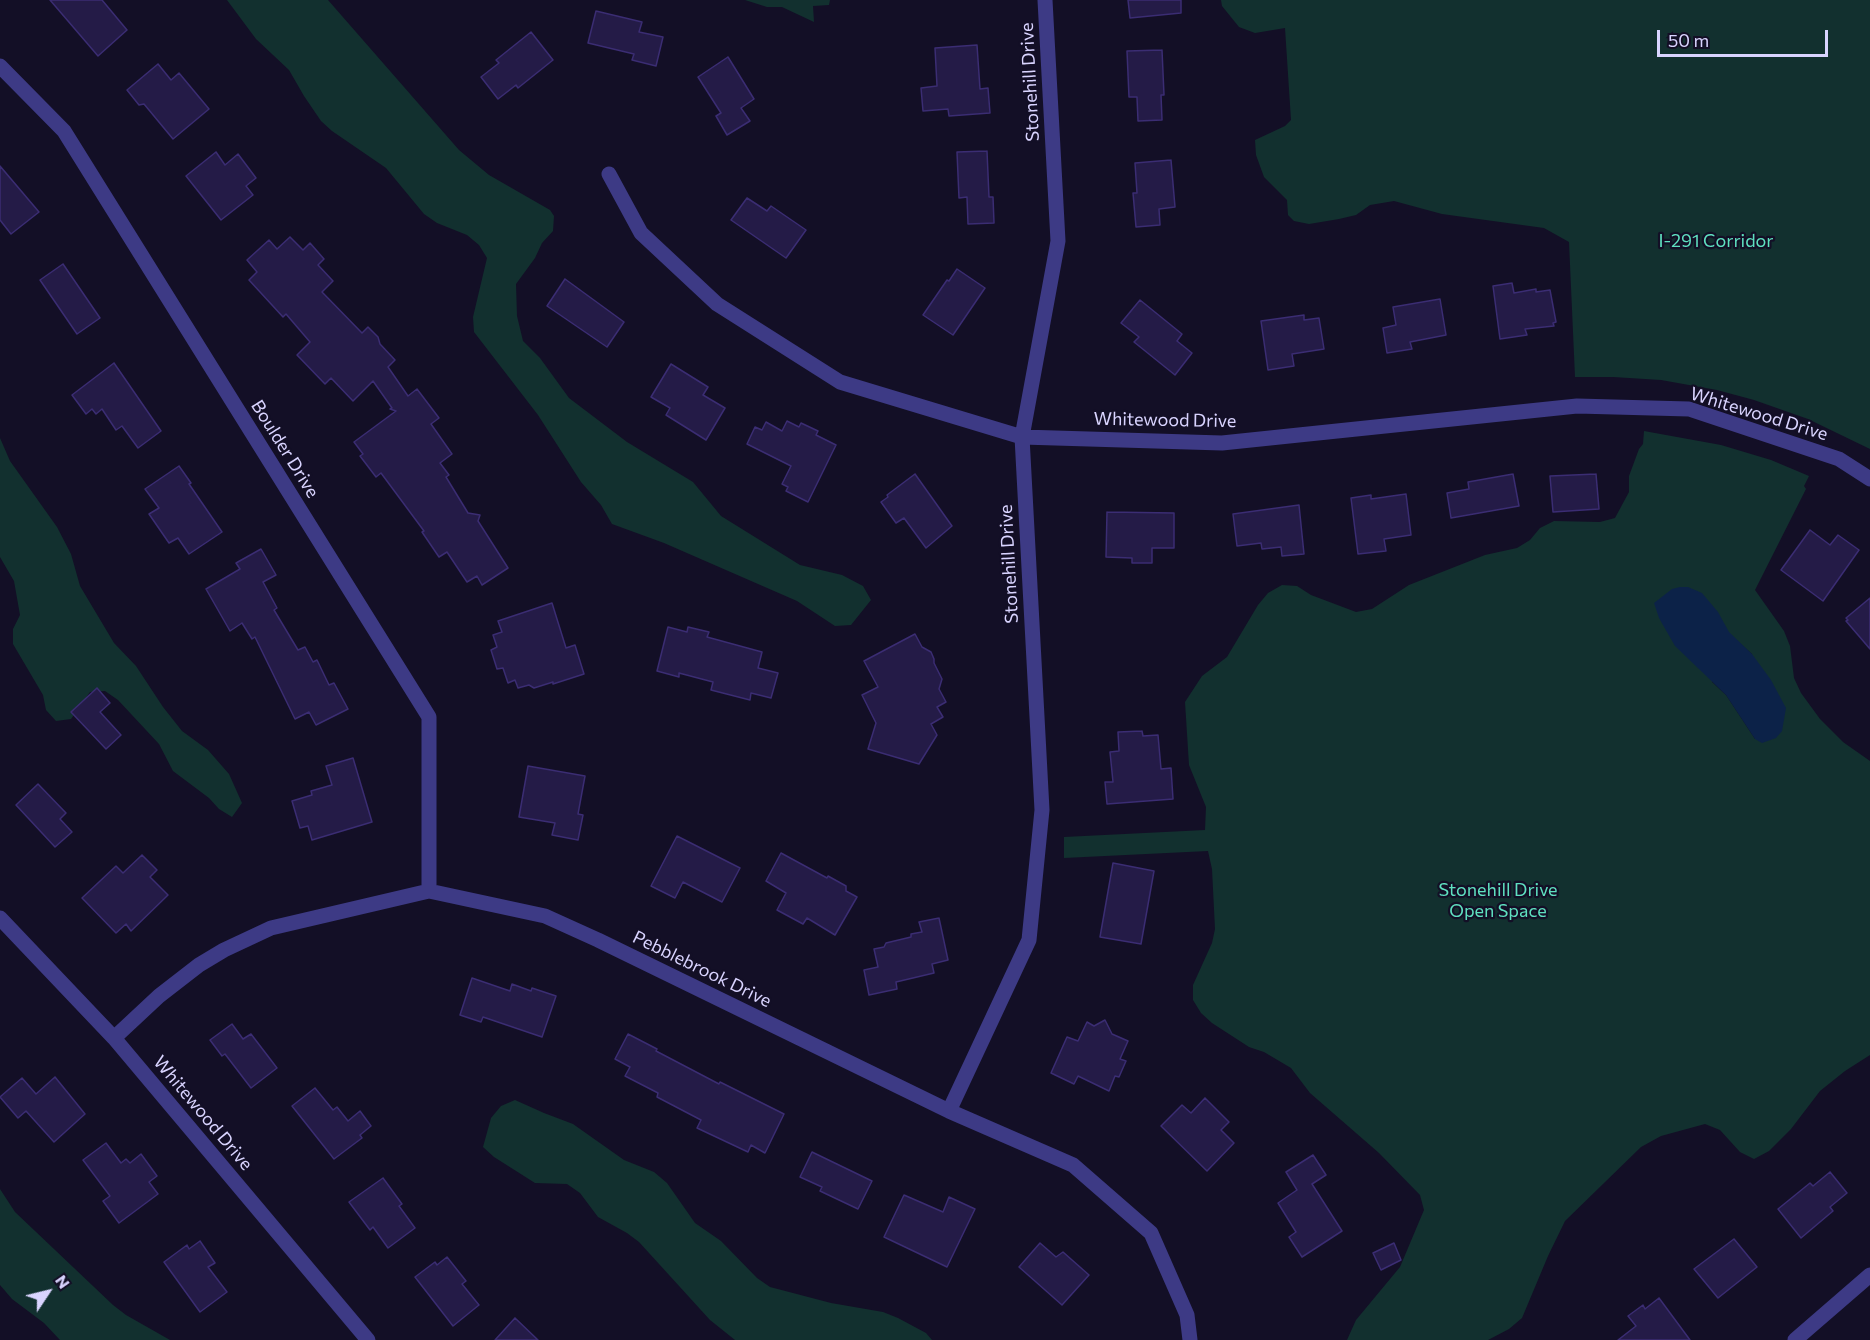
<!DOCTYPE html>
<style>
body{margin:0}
#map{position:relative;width:1870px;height:1340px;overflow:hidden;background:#130f26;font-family:Commissioner,sans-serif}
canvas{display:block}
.north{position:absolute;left:18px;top:1262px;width:60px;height:60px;-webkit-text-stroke:4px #130f26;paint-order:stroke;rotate:55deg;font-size:16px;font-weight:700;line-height:24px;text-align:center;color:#d9d4ff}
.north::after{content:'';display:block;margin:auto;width:21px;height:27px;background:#d9d4ff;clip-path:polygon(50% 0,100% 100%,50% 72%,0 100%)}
.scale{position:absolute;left:1657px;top:30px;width:171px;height:27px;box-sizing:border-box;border:3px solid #d9d4ff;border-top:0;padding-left:8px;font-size:18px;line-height:21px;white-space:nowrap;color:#d9d4ff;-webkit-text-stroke:4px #130f26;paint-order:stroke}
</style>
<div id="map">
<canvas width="1870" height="1340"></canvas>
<div class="north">N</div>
<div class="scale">50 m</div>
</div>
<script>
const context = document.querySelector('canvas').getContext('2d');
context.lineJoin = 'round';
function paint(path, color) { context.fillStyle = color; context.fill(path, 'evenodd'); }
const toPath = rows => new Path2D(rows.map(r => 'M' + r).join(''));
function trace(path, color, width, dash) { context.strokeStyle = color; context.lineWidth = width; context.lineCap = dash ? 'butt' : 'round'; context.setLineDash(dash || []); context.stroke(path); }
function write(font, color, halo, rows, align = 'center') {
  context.font = font + ' Commissioner,sans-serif'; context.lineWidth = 4.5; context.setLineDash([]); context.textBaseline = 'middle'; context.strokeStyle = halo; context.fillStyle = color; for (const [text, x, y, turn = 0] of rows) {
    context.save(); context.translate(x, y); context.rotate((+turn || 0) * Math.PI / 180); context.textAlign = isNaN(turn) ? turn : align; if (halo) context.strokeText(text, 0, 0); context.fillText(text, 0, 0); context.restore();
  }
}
paint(toPath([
 [227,0,328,0,459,150,489,175,550,210,554,216,553,231,542,243,535,258,516,284,517,316,523,341,540,358,569,398,627,442,693,482,721,516,800,565,842,575,863,586,871,600,851,625,835,626,797,601,664,543,612,524,601,505,581,482,538,415,474,332,473,317,487,258,479,245,467,235,437,223,424,214,386,168,332,131,321,121,304,96,289,70,256,39],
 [745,0,830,0,829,5,813,6,814,22,782,7,767,7],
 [1221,0,1870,0,1870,449,1808,419,1754,400,1717,390,1661,380,1613,377,1575,377,1569,242,1544,228,1442,214,1394,201,1370,205,1356,215,1339,219,1309,224,1294,221,1288,215,1287,200,1264,177,1256,155,1255,140,1285,126,1291,120,1285,28,1255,33,1239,27,1222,6],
 [1644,431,1721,445,1771,460,1809,476,1804,486,1806,489,1755,590,1784,631,1790,646,1794,678,1801,693,1820,719,1843,742,1870,761,1870,1055,1845,1071,1820,1091,1791,1129,1769,1151,1754,1159,1740,1152,1720,1130,1705,1124,1661,1136,1641,1147,1565,1221,1548,1256,1522,1318,1509,1329,1488,1340,1347,1340,1356,1320,1400,1267,1424,1210,1420,1195,1379,1153,1310,1093,1291,1068,1264,1052,1249,1047,1212,1023,1201,1013,1193,1000,1193,985,1212,943,1215,929,1212,869,1208,851,1064,858,1064,837,1205,830,1206,807,1189,765,1185,702,1202,676,1227,657,1258,605,1268,593,1282,585,1297,586,1311,595,1356,612,1372,609,1409,585,1485,555,1517,548,1530,540,1540,528,1554,521,1600,522,1615,518,1629,492,1629,476,1639,449,1643,444],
 [1733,637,1752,654,1755,739,1726,695,1712,682],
 [0,438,10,461,57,527,71,554,80,586,114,643,136,666,163,707,182,731,208,750,229,774,242,803,232,817,219,809,209,798,173,771,159,744,118,700,105,691,90,692,71,719,56,721,46,710,43,695,13,644,13,629,20,615,14,581,0,557],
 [515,1100,544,1113,573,1124,624,1160,654,1172,667,1183,695,1223,721,1241,757,1278,770,1287,831,1303,883,1312,898,1318,926,1333,932,1340,735,1340,710,1320,639,1242,627,1233,598,1217,580,1193,567,1184,535,1183,494,1157,483,1147,491,1118,501,1106],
 [0,1189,15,1212,113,1305,126,1315,170,1340,60,1340,44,1323,12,1299,0,1285]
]), '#12302f');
paint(toPath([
 [1680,587,1688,587,1702,593,1718,612,1729,632,1752,654,1771,680,1786,708,1782,731,1776,738,1762,743,1755,739,1726,695,1675,646,1659,618,1654,603,1672,589]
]), '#0c2248');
const building = toPath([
 [50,0,102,0,127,30,98,56,50,0],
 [1128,0,1181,0,1181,13,1130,18,1128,0],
 [596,11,642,22,639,32,663,37,656,66,632,60,634,54,588,43,596,11],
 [531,32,553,60,518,88,516,85,498,99,481,77,499,63,496,60,531,32],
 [977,45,980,89,988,88,990,113,949,116,948,109,923,111,921,88,937,86,935,48,977,45],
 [1162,50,1164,95,1161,95,1162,120,1138,121,1137,97,1129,97,1127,51,1162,50],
 [728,57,754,99,741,108,750,121,727,135,716,116,721,113,698,77,728,57],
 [158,64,171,80,179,73,209,109,173,139,144,104,139,105,127,90,158,64],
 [987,151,989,197,993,197,994,223,968,224,967,197,959,198,957,152,987,151],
 [216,152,225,165,238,154,256,178,246,186,253,195,221,220,186,176,216,152],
 [1171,160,1175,207,1159,209,1160,225,1136,227,1133,193,1137,193,1135,163,1171,160],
 [0,166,39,212,11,234,0,220,0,166],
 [747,198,767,211,771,206,806,230,786,258,731,220,747,198],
 [290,237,303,250,310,243,324,259,318,265,333,281,322,292,362,333,368,327,378,337,380,344,395,360,388,367,408,396,417,389,439,418,431,424,452,454,440,463,449,475,446,477,468,513,480,515,478,521,508,568,482,585,477,576,467,582,447,552,439,557,422,532,424,531,381,473,376,477,360,456,363,454,354,442,396,411,390,409,392,408,373,381,353,401,331,378,325,384,297,355,310,342,286,314,283,317,249,280,257,272,247,260,269,240,277,249,290,237],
 [63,264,100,318,77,334,40,280,63,264],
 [957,269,985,288,953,335,923,315,947,280,949,281,957,269],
 [565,279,624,322,607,347,547,306,565,279],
 [1512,283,1514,293,1536,289,1536,292,1550,290,1556,322,1553,323,1554,326,1525,329,1527,335,1500,339,1493,286,1512,283],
 [1440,299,1446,335,1410,342,1412,349,1387,353,1383,328,1396,325,1393,307,1440,299],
 [1140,300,1182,334,1177,341,1192,353,1175,375,1134,342,1139,337,1121,323,1140,300],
 [1304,315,1304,320,1319,318,1324,349,1292,354,1294,366,1268,370,1261,321,1304,315],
 [114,363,161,431,138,448,122,426,116,430,102,409,96,414,92,409,86,414,72,395,114,363],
 [671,364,708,387,703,395,725,408,706,440,666,415,670,408,651,397,671,364],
 [787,421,799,427,801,423,818,431,816,435,836,445,808,502,786,491,788,487,782,484,791,466,747,444,755,427,762,430,766,422,782,431,787,421],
 [179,466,191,483,189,484,222,532,189,554,178,538,169,543,149,514,159,508,145,489,179,466],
 [915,474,952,526,926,548,904,518,896,523,881,502,888,497,887,495,915,474],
 [1513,474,1519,506,1451,518,1447,493,1469,489,1468,482,1513,474],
 [1596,474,1599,509,1553,512,1550,476,1596,474],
 [1406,494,1411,535,1384,539,1386,551,1358,554,1351,498,1371,495,1371,499,1406,494],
 [1299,505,1304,554,1282,556,1281,547,1262,549,1261,543,1237,546,1233,514,1299,505],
 [1107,512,1174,513,1174,548,1152,548,1152,563,1132,563,1132,558,1106,557,1107,512],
 [1810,530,1830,545,1838,535,1859,550,1823,601,1781,570,1810,530],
 [261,549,276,575,263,582,277,608,274,610,298,650,305,647,313,662,317,660,329,685,334,683,348,709,316,725,309,712,295,719,255,637,252,639,242,623,230,631,206,589,240,569,236,563,261,549],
 [1870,598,1870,649,1846,621,1848,620,1846,618,1870,598],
 [552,603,566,648,575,645,584,674,553,684,553,682,534,688,529,685,518,688,515,680,508,683,503,668,497,669,491,650,497,647,493,635,502,632,498,621,552,603],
 [668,627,687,632,688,627,709,632,707,637,762,652,758,668,778,673,771,698,751,693,750,700,711,690,713,682,679,673,679,677,657,671,668,627],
 [915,634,922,647,931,652,934,659,934,663,942,679,939,689,946,702,937,707,943,717,931,724,937,735,919,764,868,749,876,723,862,695,878,687,864,661,915,634],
 [97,688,110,703,100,712,121,735,106,749,71,712,97,688],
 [1142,731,1143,736,1158,735,1161,769,1171,768,1173,799,1107,804,1105,782,1113,782,1110,752,1119,751,1118,732,1142,731],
 [353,758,372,822,312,840,308,826,300,828,292,801,312,795,311,791,332,785,326,766,353,758],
 [528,766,585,776,578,814,583,815,578,840,552,835,555,823,519,817,528,766],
 [38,784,66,813,60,819,72,832,55,847,16,805,38,784],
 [677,836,740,868,722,902,683,882,675,898,651,886,677,836],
 [781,853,827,878,828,876,846,886,846,891,857,897,835,935,807,918,803,924,777,910,786,893,766,881,781,853],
 [142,855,157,870,150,877,168,895,131,931,126,924,116,933,82,898,116,866,123,873,142,855],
 [1113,863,1154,871,1141,944,1100,937,1113,863],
 [939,918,948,960,932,964,934,973,896,982,897,989,869,995,864,970,878,967,874,949,884,947,886,943,911,937,911,934,922,932,919,922,939,918],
 [472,978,510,991,512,984,531,991,532,988,556,996,542,1037,483,1017,481,1022,460,1015,472,978],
 [1105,1020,1112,1034,1128,1041,1120,1059,1126,1061,1119,1077,1115,1076,1109,1091,1078,1076,1074,1084,1051,1073,1067,1037,1078,1041,1087,1022,1094,1026,1105,1020],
 [232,1024,243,1039,251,1034,277,1068,251,1088,225,1054,222,1056,210,1040,232,1024],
 [628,1034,657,1049,656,1051,719,1084,720,1082,784,1114,765,1153,751,1145,748,1152,697,1128,701,1120,657,1097,658,1093,625,1076,630,1067,615,1059,628,1034],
 [55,1077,85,1114,54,1142,26,1111,18,1118,0,1097,22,1078,36,1094,55,1077],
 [315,1088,333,1110,337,1107,348,1121,360,1111,371,1126,360,1135,362,1138,334,1159,292,1106,315,1088],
 [1205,1098,1229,1122,1221,1130,1234,1143,1207,1171,1161,1126,1182,1105,1191,1113,1205,1098],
 [106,1143,121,1163,126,1159,130,1163,141,1154,157,1176,149,1182,158,1194,119,1223,103,1201,110,1196,83,1160,106,1143],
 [812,1152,872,1181,858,1209,820,1191,822,1187,800,1177,812,1152],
 [1313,1155,1326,1175,1312,1184,1342,1231,1302,1257,1289,1237,1296,1232,1278,1203,1297,1190,1286,1172,1313,1155],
 [1830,1172,1847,1193,1830,1207,1833,1211,1801,1238,1778,1209,1810,1183,1813,1186,1830,1172],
 [383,1178,402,1204,399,1206,415,1228,388,1248,373,1227,370,1230,349,1202,383,1178],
 [904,1195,943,1212,949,1197,975,1209,947,1267,884,1237,904,1195],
 [1734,1239,1757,1267,1718,1298,1694,1269,1734,1239],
 [200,1241,215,1263,208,1267,227,1292,200,1312,164,1262,187,1245,189,1249,200,1241],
 [1040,1243,1056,1257,1063,1252,1089,1275,1062,1305,1019,1267,1040,1243],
 [1394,1243,1401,1260,1381,1270,1373,1253,1394,1243],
 [447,1257,466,1281,462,1284,479,1305,453,1326,415,1277,435,1262,437,1265,447,1257],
 [1659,1298,1690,1340,1618,1340,1636,1326,1628,1316,1643,1305,1645,1309,1659,1298],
 [515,1318,538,1340,495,1340,515,1318]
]);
paint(building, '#241b47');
trace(building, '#3b2d73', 1.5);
trace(toPath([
 [0,66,64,131,429,717,429,891],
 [609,174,641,233,717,304,840,382,1022,437,1222,443,1577,406,1689,409,1839,459,1870,479],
 [0,918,114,1038,368,1340],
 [114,1038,159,996,199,965,224,950,271,928,429,891,545,916,598,940,949,1111,1073,1165,1151,1233,1187,1315,1190,1340],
 [949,1111,1029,940,1042,810,1022,437,1058,241,1045,0],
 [1795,1340,1870,1275]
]), '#3d3a85', 15);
write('18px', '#d9d4ff', '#130f26', [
 ["Stonehill Drive",1030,82,-93],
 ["Whitewood Drive",1759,414,17],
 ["Whitewood Drive",1165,420,1],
 ["Boulder Drive",285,449,58],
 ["Stonehill Drive",1009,564,-93],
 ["Pebblebrook Drive",702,969,26],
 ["Whitewood Drive",203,1113,50]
]);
write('18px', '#5fe0c0', '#130f26', [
 ["I-291 Corridor",1716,241],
 ["Stonehill Drive",1498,890],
 ["Open Space",1498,911]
]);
</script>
